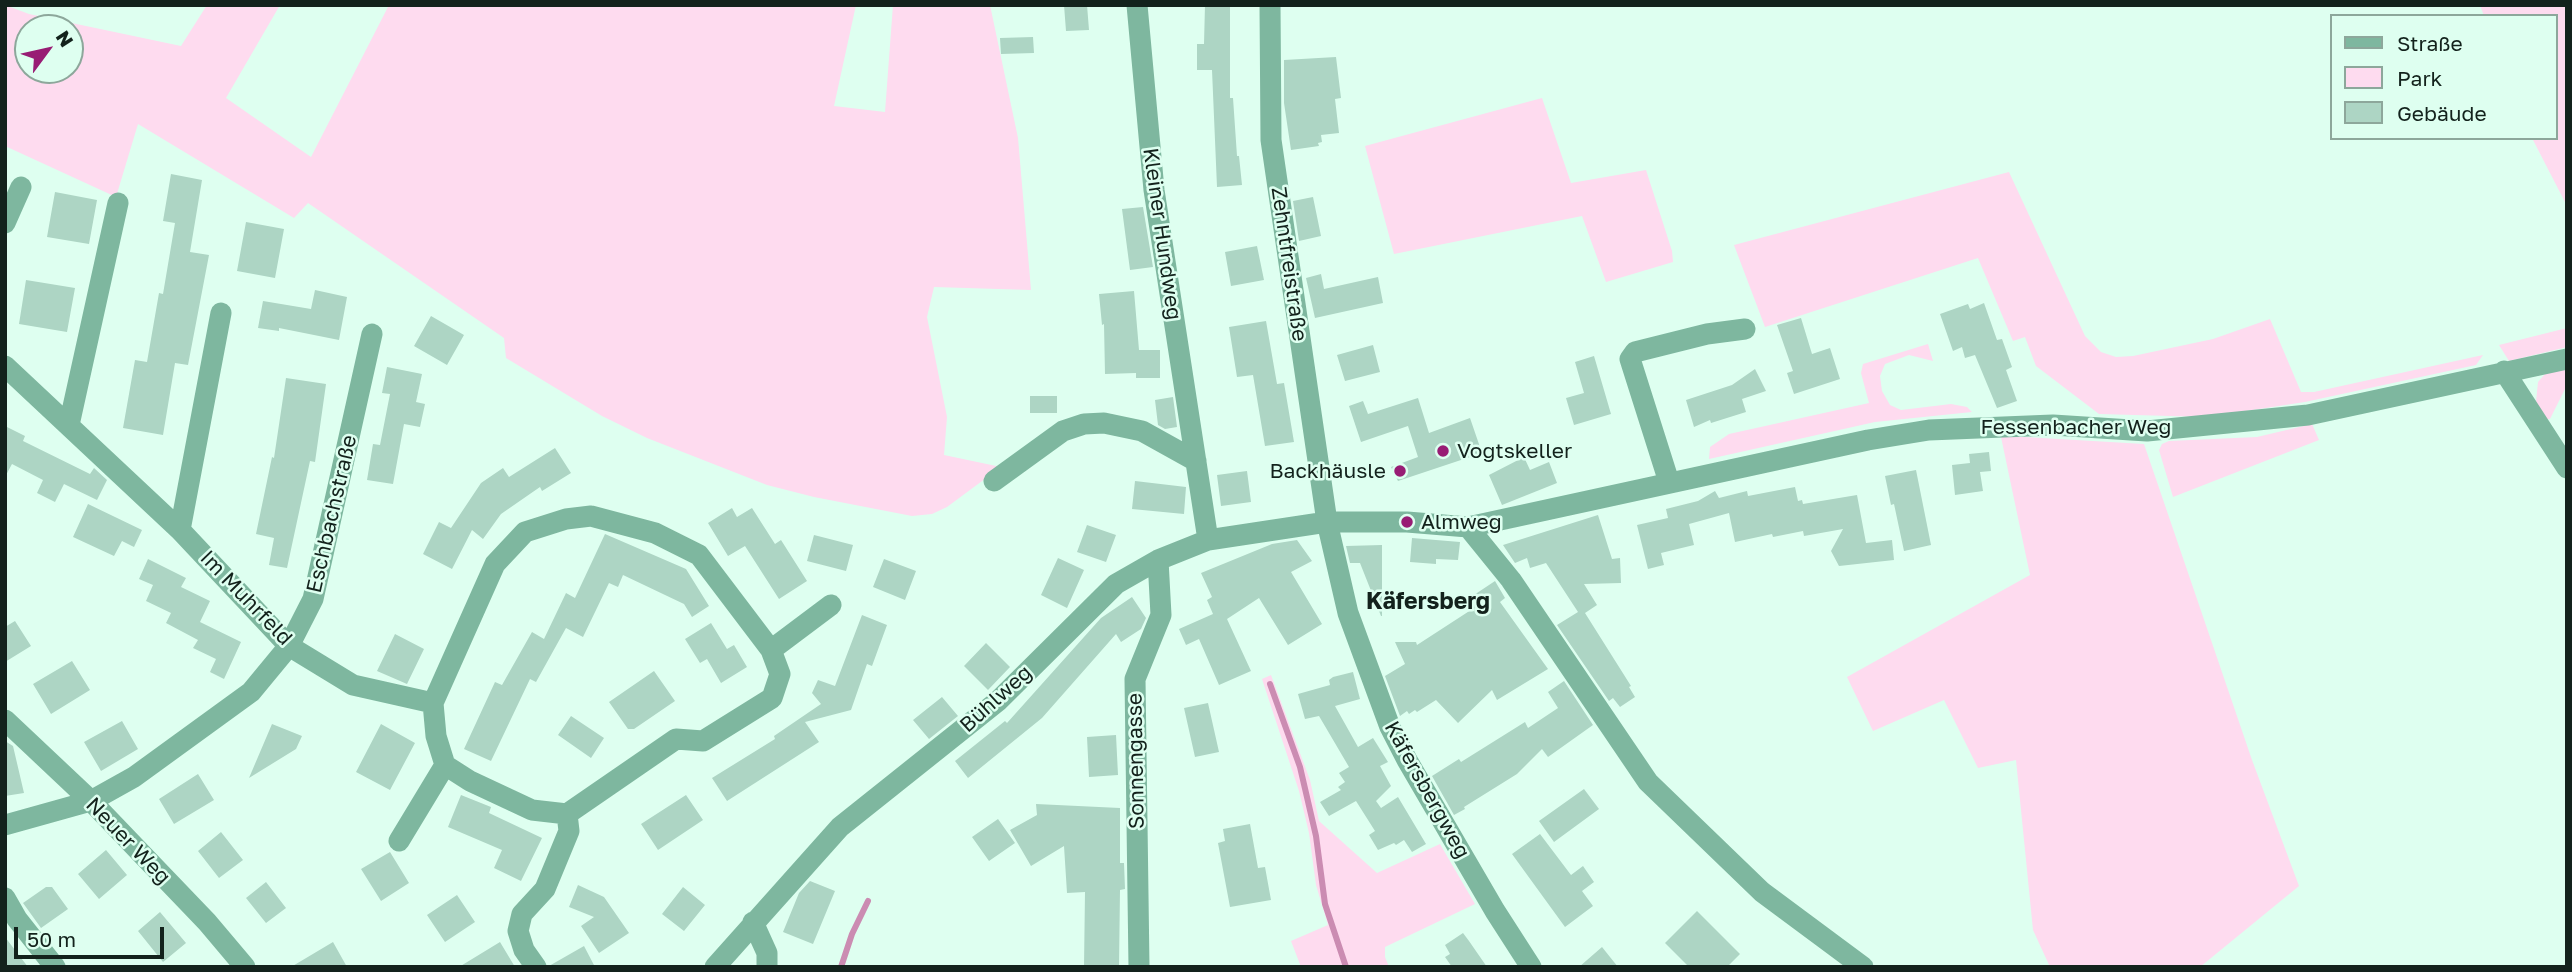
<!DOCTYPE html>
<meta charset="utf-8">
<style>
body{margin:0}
#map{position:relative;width:2572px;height:972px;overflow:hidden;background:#defff0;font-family:"Golos Text",sans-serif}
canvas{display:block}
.frame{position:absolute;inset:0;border:7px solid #13221c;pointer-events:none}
.legend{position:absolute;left:2330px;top:14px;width:228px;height:126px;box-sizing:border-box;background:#defff0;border:2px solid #8da79b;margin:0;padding:9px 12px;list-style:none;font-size:21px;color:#13221c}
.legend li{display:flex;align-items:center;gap:14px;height:35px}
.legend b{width:35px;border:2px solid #8da79b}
.north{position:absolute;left:14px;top:14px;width:70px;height:70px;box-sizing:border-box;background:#defff0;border:2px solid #8da79b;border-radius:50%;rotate:57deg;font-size:19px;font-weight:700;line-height:28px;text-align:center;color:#13221c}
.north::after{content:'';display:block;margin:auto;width:24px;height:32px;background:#981c74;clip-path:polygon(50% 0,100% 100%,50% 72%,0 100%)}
.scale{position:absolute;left:14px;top:927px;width:150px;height:32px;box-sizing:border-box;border:4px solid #13221c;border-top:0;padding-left:9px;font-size:21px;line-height:24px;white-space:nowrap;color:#13221c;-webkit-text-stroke:5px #defff0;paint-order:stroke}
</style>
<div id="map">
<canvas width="2572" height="972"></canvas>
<div class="frame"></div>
<ul class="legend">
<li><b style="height:9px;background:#7eb79f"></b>Straße</li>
<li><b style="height:19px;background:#fedbef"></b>Park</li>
<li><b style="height:19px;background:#add5c4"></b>Gebäude</li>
</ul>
<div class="north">N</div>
<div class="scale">50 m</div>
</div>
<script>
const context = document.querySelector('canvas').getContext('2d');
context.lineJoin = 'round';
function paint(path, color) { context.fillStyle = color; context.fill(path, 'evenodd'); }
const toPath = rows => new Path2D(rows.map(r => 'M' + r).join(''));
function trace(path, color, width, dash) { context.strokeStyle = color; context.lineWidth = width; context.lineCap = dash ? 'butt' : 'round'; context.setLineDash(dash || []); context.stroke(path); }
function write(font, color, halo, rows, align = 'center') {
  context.font = font + ' "Golos Text",sans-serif'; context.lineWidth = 5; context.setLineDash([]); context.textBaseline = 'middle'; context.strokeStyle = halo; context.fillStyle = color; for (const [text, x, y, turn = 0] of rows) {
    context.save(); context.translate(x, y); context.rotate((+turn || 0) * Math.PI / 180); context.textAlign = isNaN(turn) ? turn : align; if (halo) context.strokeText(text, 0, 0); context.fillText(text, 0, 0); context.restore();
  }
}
paint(toPath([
 [5,5,29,14,181,46,207,5,280,5,226,98,311,157,389,5,856,5,834,106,885,112,893,5,990,5,1018,138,1031,290,934,287,927,317,947,417,944,455,1001,467,947,507,932,514,912,516,814,497,767,485,647,438,602,416,506,358,504,338,308,203,294,218,138,124,116,197,5,146],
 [28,28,70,28,70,70,28,70],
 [2480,5,2567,5,2567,206,2532,138,2556,138,2556,16,2484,16],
 [1542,98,1571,183,1646,170,1672,251,1673,262,1606,282,1582,216,1394,254,1365,146],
 [2009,172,2085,336,2101,352,2116,357,2133,356,2213,339,2270,319,2301,392,2314,392,2483,355,2476,365,2305,402,2206,417,2099,414,2036,366,2025,337,2013,341,1978,258,1765,327,1734,245],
 [2567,328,2567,347,2509,361,2499,345],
 [1928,344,1933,361,1909,355,1885,364,1880,376,1882,391,1890,405,1901,410,1951,404,1967,407,1972,412,1875,422,1709,459,1710,447,1729,434,1869,403,1861,373,1863,364],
 [2567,366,2567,385,2550,419,2545,419,2536,402,2538,382,2545,374],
 [2312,424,2319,440,2173,497,2159,450,2162,444,2169,441,2257,437],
 [2008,436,2144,444,2252,760,2299,886,2200,967,2050,967,2033,930,2016,760,1978,768,1944,700,1873,731,1847,677,2030,575,2001,437],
 [1271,675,1310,780,1319,821,1377,873,1440,844,1475,904,1385,947,1385,957,1389,967,1301,967,1291,941,1328,925,1316,885,1309,833,1299,791,1262,679]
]), '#fedbef');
trace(toPath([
 [1270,684,1300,767,1316,836,1325,904,1346,967],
 [841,967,852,934,868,901]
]), '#cb8cb2', 6);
paint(toPath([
 [1064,5,1087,5,1089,30,1066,31],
 [1205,5,1230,5,1230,98,1233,98,1237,156,1239,156,1242,185,1217,187,1212,70,1197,70,1197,44,1204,44],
 [1033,37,1034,53,1001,54,1000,38],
 [1336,57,1341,98,1335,99,1339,133,1321,135,1322,142,1318,143,1319,146,1291,150,1284,103,1284,60],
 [171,174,202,180,190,252,209,255,188,365,175,363,163,435,123,428,135,360,147,362,159,293,163,294,175,223,163,221],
 [55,192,97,200,89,244,47,237],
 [1313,197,1321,236,1299,241,1293,201],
 [1143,207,1153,267,1130,270,1122,209],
 [246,222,284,229,275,278,237,271],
 [1257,246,1264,280,1231,286,1225,252],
 [1321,274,1324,289,1378,277,1383,303,1315,318,1306,278],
 [26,280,75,288,67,332,19,324],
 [315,290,347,297,339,340,279,328,279,331,258,328,263,301,311,309],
 [1134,291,1139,350,1160,350,1160,378,1136,378,1136,373,1105,374,1104,324,1102,325,1099,294],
 [1984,303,1997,340,2002,339,2012,367,2006,370,2017,401,1997,408,1975,355,1965,358,1962,347,1953,351,1940,314,1968,304,1970,309],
 [431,316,464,335,447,365,414,346],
 [1801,318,1812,354,1830,348,1840,379,1794,394,1787,373,1793,371,1777,325],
 [1266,321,1277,384,1284,383,1294,442,1265,446,1253,375,1237,377,1229,327],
 [1373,345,1380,372,1345,381,1337,355],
 [1594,356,1611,414,1574,425,1566,398,1584,393,1575,362],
 [387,367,422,374,416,402,425,404,420,427,404,424,393,484,367,480,373,444,380,445,390,394,382,393],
 [1755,369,1766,391,1742,399,1746,412,1711,423,1710,420,1694,427,1686,400,1732,385],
 [286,378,326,384,315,462,310,461,287,568,269,565,274,538,256,534,272,457,274,458],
 [1030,396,1057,396,1057,413,1030,413],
 [1173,397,1177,427,1165,429,1158,425,1155,400],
 [1418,398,1429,433,1470,418,1482,453,1398,481,1391,467,1418,457,1408,426,1361,442,1349,406,1363,401,1368,414],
 [5,426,25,436,23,441,90,474,94,468,107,480,97,500,64,484,55,502,37,493,43,480,12,464,5,477],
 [555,448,571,473,542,491,540,487,501,514,483,539,472,530,452,569,423,554,439,522,451,528,481,483,503,468,509,477],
 [1989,452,1991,471,1980,472,1983,491,1955,495,1952,465,1970,463,1969,454],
 [1524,457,1530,470,1549,462,1557,483,1502,505,1489,475],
 [1916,470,1931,545,1904,551,1894,504,1891,505,1885,476],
 [1247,471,1251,502,1221,506,1217,475],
 [1135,481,1186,487,1184,514,1132,509],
 [1795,487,1798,501,1802,500,1803,504,1857,495,1866,543,1892,540,1894,560,1839,566,1831,551,1843,529,1804,536,1803,531,1773,537,1772,534,1735,542,1729,513,1689,524,1694,545,1661,553,1664,565,1648,569,1637,525,1668,518,1666,509,1698,501,1715,491,1719,498,1747,491,1748,496],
 [88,504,142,530,134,547,122,541,114,556,73,537],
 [732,508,737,517,752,508,775,544,781,540,807,581,779,599,745,546,728,556,708,523],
 [1598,515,1612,559,1620,558,1621,583,1584,584,1597,605,1585,613,1631,686,1629,687,1635,697,1620,707,1613,698,1609,701,1557,625,1578,612,1546,563,1530,568,1527,558,1515,563,1503,545],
 [1087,525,1116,535,1106,562,1077,552],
 [605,534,686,569,709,606,692,617,684,604,623,575,618,587,609,583,583,637,566,628,536,682,530,679,491,761,464,749,495,682,502,685,532,632,544,639,566,593,575,598],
 [814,535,853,545,846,571,807,561],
 [1412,538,1460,542,1458,560,1436,559,1436,564,1410,562],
 [1297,540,1312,561,1291,572,1322,624,1288,645,1259,598,1227,619,1251,671,1219,685,1199,639,1186,645,1179,629,1213,614,1207,600,1212,597,1201,573,1272,544],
 [1382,545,1382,616,1381,616,1360,563,1350,563,1346,546],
 [1058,558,1084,570,1067,608,1041,595],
 [148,559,186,578,181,587,210,601,200,622,241,642,224,679,210,672,216,659,193,648,198,640,166,623,171,613,146,601,153,585,139,579],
 [884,559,916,571,905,600,873,587],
 [1495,581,1505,598,1500,602,1548,669,1497,700,1492,690,1458,723,1436,700,1417,712,1415,710,1409,714,1407,711,1400,716,1385,676,1405,664,1395,642,1416,642,1417,645,1474,608,1468,599],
 [1132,597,1146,618,1141,629,1121,642,1116,634,1042,718,968,778,955,761,1005,721,1007,723,1101,618],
 [862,615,887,625,872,666,867,664,851,710,805,722,819,742,727,801,712,778,775,739,774,736,821,704,812,693,818,680,835,686],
 [15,621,31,646,5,662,5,627],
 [711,623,727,649,734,645,747,667,721,683,707,659,700,663,685,639],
 [395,634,424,649,407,684,377,671],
 [986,643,1010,667,988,690,964,666],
 [72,661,90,690,51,714,33,684],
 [654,671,675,701,634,729,628,729,609,702],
 [1353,672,1360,699,1335,706,1358,747,1373,738,1388,762,1380,766,1391,786,1376,801,1381,808,1398,797,1426,844,1412,852,1404,840,1396,845,1394,843,1378,850,1369,835,1375,831,1356,801,1329,816,1320,802,1341,790,1338,787,1345,782,1339,773,1349,767,1319,716,1305,719,1298,694,1330,685,1329,680,1333,677],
 [1564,681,1593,725,1548,757,1542,749,1517,774,1464,807,1465,809,1454,815,1432,776,1459,759,1461,762,1525,722,1528,728,1558,708,1548,692],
 [942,697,958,716,929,739,913,720],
 [1208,703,1219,752,1195,757,1184,708],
 [571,716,604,738,591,758,558,735],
 [122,721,138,749,101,771,84,742],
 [272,724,302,736,296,749,249,778],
 [381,724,415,743,390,790,356,772],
 [1116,735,1118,775,1089,777,1087,737],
 [5,741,13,746,24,793,5,796],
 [198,774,214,800,174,824,159,799],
 [1584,789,1599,809,1554,842,1539,821],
 [461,795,491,807,489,813,542,838,521,881,494,868,502,850,448,827],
 [686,795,703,820,658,850,641,824],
 [1036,804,1120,808,1120,863,1124,863,1125,889,1120,890,1119,967,1084,967,1085,892,1067,893,1064,846,1031,866,1010,830,1037,815],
 [998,819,1015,843,989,861,972,837],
 [1250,824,1258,868,1265,867,1271,900,1230,907,1218,843,1225,841,1223,829],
 [221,832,243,860,219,878,198,851],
 [1540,834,1571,875,1583,866,1594,882,1582,891,1593,906,1565,927,1512,854],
 [106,850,127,875,99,899,78,874],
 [390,852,409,883,381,901,361,869],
 [810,881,835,891,813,944,783,932,799,893],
 [266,882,286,908,266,923,246,898],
 [578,885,604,897,629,933,599,953,581,926,594,917,569,907],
 [46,887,52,887,68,909,41,928,23,903],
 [683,887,705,905,684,931,662,914],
 [457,895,475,922,445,942,427,915],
 [1697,911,1740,954,1727,967,1689,967,1665,943],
 [160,912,186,943,163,962,138,931],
 [1463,933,1469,941,1487,967,1452,967,1445,957,1450,954,1445,945],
 [5,937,28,967,5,967],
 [333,942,347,967,291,967],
 [500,942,515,967,459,967],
 [584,946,595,967,549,967,549,966],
 [1602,947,1618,967,1579,967]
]), '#add5c4');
trace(toPath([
 [1137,5,1154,190,1208,540],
 [1270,5,1271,140,1327,522,1348,613,1390,727,1407,760,1495,911,1531,967],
 [5,223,21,187],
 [5,366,180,530,289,646,353,685,433,703],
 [2504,371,2567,468],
 [69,425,118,203],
 [994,481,1063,431,1084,424,1104,423,1142,431,1196,461],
 [1669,482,1630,359,1635,352,1707,334,1745,329],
 [591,516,655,533,699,555,771,650,780,674,772,698,703,741,676,739,567,814,532,810,470,781,445,765,436,736,433,703,495,564,525,532,566,519,591,516],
 [1468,527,1511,580,1648,782,1762,892,1863,967],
 [180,530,221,313],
 [771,650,831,605],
 [5,720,91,801,207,922,245,967],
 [5,825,91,801,134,777,251,692,289,646,313,599,372,334],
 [399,841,445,765],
 [5,898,17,919,55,967],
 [753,922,767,953,767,967],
 [536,967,524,950,518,931,522,914,545,889,569,831,567,814],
 [715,967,840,827,998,701,1116,584,1158,560,1208,540,1327,522,1407,522,1468,527,1868,440,1929,430,2053,425,2147,431,2308,415,2567,359],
 [1139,967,1135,679,1161,615,1158,560]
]), '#7eb79f', 21);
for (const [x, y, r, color] of [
 [1443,451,7,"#981c74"],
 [1400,471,7,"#981c74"],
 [1407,522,7,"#981c74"]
]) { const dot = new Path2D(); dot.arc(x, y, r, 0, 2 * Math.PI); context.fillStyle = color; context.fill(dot); trace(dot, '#defff0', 2.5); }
write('21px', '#13221c', '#defff0', [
 ["Kleiner Hundweg",1162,234,82],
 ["Zehntfreistraße",1289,264,82],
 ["Fessenbacher Weg",2076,427],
 ["Eschbachstraße",332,514,-77],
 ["Im Muhrfeld",246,598,46],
 ["Bühlweg",996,699,-42],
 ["Sonnengasse",1136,761,-91],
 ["Käfersbergweg",1427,790,61],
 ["Neuer Weg",128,841,46]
]);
write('21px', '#13221c', '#defff0', [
 ["Vogtskeller",1457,451],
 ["Backhäusle",1386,471,"right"],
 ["Almweg",1421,522]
], 'left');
write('bold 23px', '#13221c', '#defff0', [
 ["Käfersberg",1428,602]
]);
</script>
